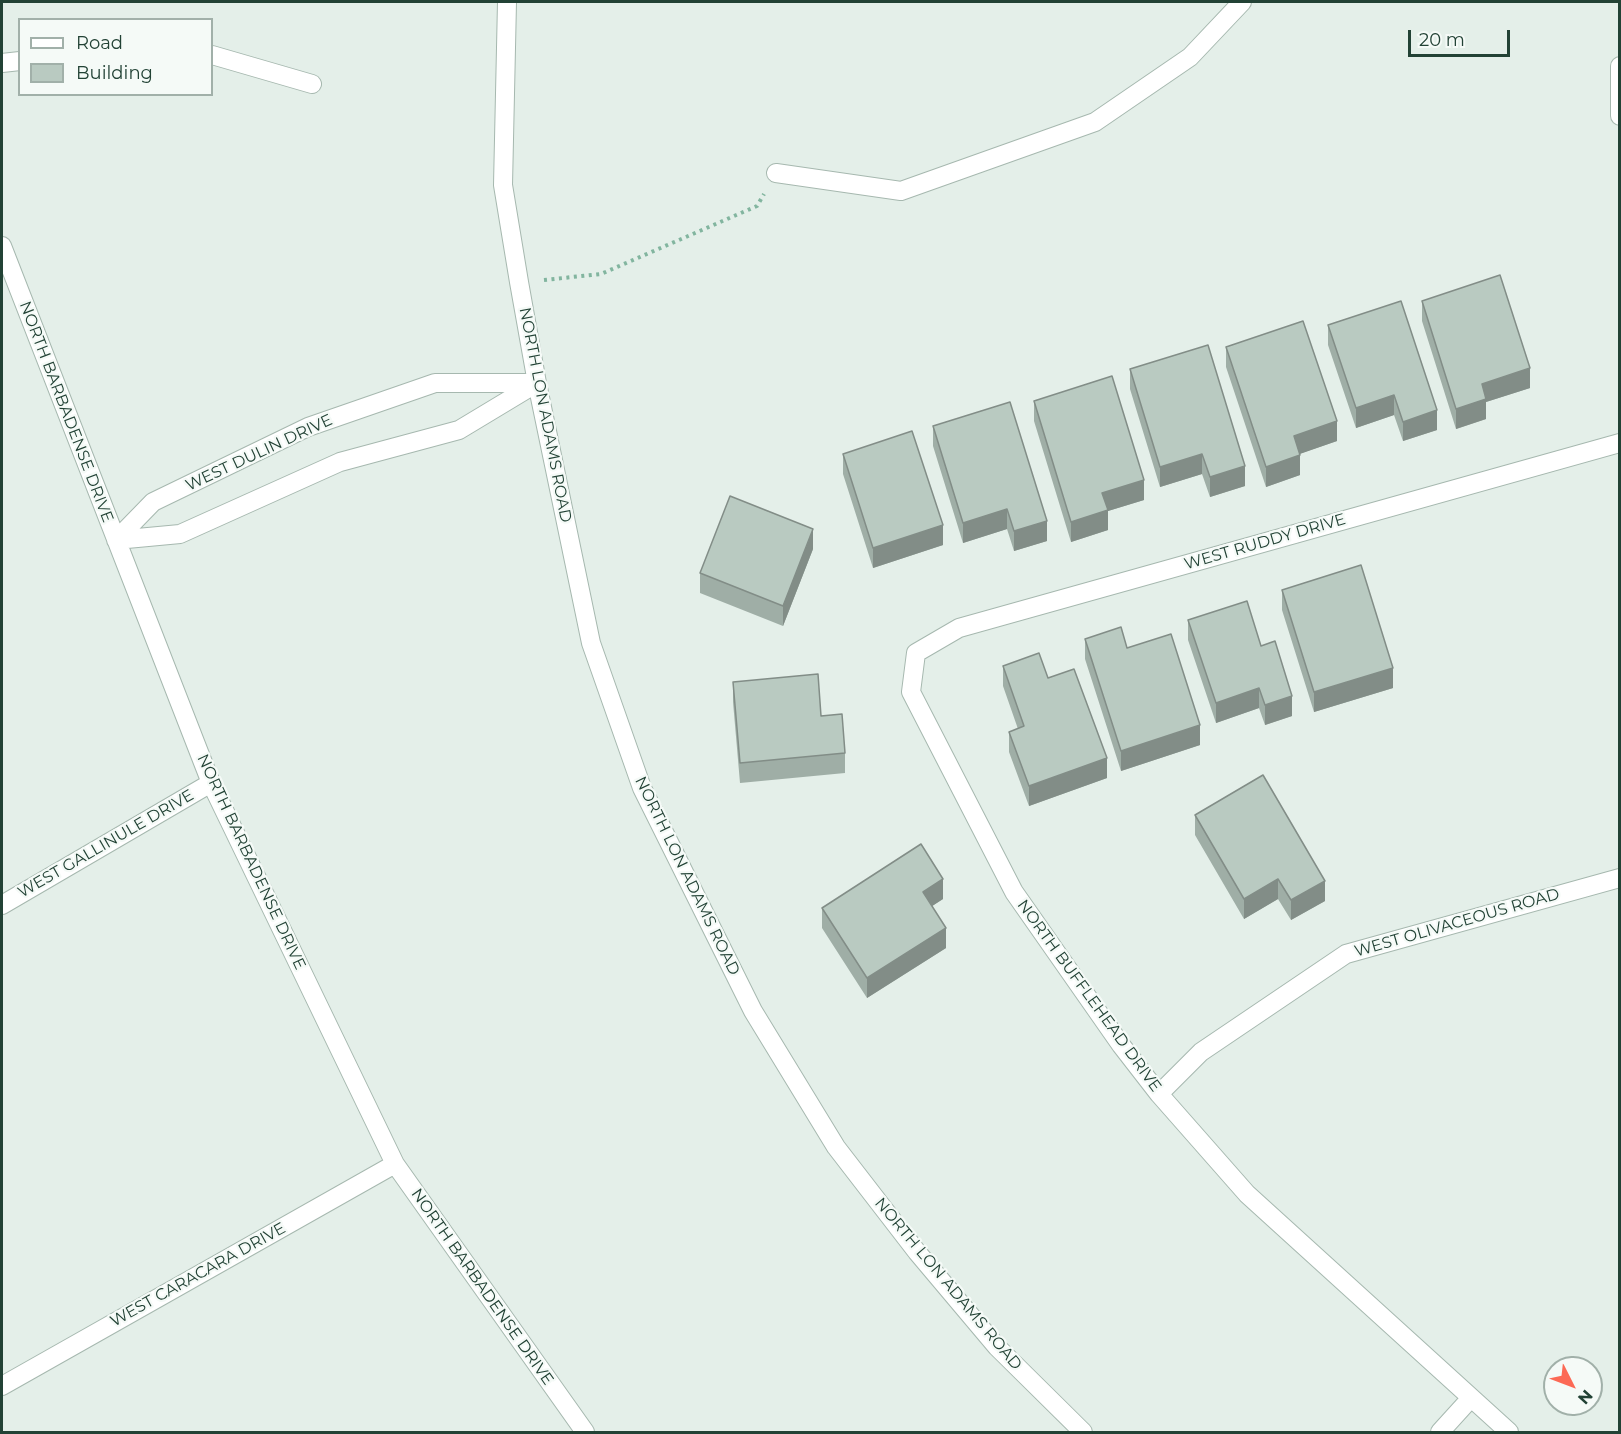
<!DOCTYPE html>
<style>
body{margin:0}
#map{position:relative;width:1621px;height:1434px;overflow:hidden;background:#e4efe9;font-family:Montserrat,sans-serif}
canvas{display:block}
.frame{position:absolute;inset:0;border:3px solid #224235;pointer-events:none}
.legend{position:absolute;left:18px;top:18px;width:195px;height:78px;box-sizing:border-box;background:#f5faf7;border:2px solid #a1b0a9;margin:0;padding:8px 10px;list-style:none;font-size:18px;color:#224235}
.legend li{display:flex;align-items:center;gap:12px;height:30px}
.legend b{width:30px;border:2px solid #a1b0a9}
.north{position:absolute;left:1543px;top:1356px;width:60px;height:60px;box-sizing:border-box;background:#f5faf7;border:2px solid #a1b0a9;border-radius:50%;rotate:132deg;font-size:16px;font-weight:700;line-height:24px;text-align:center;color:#224235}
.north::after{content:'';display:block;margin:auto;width:21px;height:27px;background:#fc6955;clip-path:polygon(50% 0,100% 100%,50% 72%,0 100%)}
.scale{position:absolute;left:1408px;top:30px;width:102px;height:27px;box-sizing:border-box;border:3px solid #224235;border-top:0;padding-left:8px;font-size:18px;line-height:21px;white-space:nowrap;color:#224235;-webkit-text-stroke:4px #f5faf7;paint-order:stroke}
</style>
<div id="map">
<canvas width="1621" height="1434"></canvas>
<div class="frame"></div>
<ul class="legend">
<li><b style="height:8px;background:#fff"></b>Road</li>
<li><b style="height:16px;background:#b9cac1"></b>Building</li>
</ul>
<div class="north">N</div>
<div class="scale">20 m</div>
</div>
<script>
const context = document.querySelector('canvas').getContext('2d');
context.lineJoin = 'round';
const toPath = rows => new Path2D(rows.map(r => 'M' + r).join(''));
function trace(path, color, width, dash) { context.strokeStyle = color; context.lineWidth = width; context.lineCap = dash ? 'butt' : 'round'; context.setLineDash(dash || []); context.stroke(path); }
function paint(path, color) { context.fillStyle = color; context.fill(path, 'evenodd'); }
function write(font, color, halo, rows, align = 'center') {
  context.font = font + ' Montserrat,sans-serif'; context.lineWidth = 4.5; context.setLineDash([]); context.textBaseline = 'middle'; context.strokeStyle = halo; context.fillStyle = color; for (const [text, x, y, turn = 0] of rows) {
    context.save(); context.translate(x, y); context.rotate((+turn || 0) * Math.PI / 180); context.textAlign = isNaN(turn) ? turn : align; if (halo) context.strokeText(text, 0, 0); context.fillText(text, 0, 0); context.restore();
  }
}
const minor = toPath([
 [507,2,503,185,519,282,537,383,591,643,642,788,753,1011,836,1147,917,1252,997,1347,1083,1432],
 [212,55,312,84],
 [2,63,20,61],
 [1620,66,1620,116],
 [776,173,901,191,1095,122,1190,57,1242,2],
 [2,246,211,783,395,1164,585,1432],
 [116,540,153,502,308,427,435,383,537,383],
 [116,540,180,534,340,462,459,430,537,383],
 [2,905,211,783],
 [1159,1094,1201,1052,1346,954,1620,878],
 [2,1386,395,1164],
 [1440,1432,1470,1399],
 [1509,1432,1247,1194,1159,1094,1121,1045,1014,892,911,692,916,653,959,628,1620,443]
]);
trace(minor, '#a6b8af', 20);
trace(toPath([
 [544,280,601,274,757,206,764,194]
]), '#82b59f', 4, [3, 4.5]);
trace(minor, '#fff', 18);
paint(toPath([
 [1422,301,1530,388,1486,402,1486,419,1456,429,1422,321],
 [1328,325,1437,430,1403,441,1394,415,1356,428,1328,345],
 [1226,347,1337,441,1299,454,1300,475,1266,487,1226,367],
 [1130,369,1245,486,1210,497,1202,474,1160,487,1130,389],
 [1034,401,1144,500,1108,511,1108,530,1071,542,1034,421],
 [933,426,1047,541,1014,551,1007,529,963,543,933,446],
 [843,454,943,545,873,568,843,474],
 [813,549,783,626,700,593,700,573],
 [1282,590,1393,688,1314,712,1282,610],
 [1188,620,1261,646,1292,716,1265,725,1259,708,1216,723,1188,640],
 [1085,639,1127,648,1200,745,1121,771,1085,659],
 [1003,666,1048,678,1107,778,1029,806,1009,752,1009,732,1018,729,1003,686],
 [733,682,821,716,845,753,845,773,740,783,733,702],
 [1195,815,1325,901,1291,920,1278,899,1244,919,1195,835],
 [943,899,932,906,946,948,867,998,822,928,822,908]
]), '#9faea6');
paint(toPath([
 [1530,368,1530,388,1486,402,1486,419,1456,429,1456,409,1482,384],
 [1394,395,1394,415,1356,428,1356,408],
 [1437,410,1437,430,1403,441,1403,422],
 [1337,421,1337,441,1294,456,1294,436],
 [1202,454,1202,474,1160,487,1160,467],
 [1300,455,1300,475,1266,487,1266,467],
 [1245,466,1245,486,1210,497,1210,477],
 [1144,480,1144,500,1108,511,1108,530,1071,542,1071,522,1102,493],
 [1007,509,1007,529,963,543,963,523],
 [1047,521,1047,541,1014,551,1014,531],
 [943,525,943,545,873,568,873,548],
 [813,529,813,549,783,626,783,606],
 [1393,668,1393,688,1314,712,1314,692],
 [1259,688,1259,708,1216,723,1216,703],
 [1292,696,1292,716,1265,725,1265,705],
 [1200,725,1200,745,1121,771,1121,751],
 [1107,758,1107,778,1029,806,1029,786],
 [943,879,943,899,923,912,923,892],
 [1278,879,1278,899,1244,919,1244,899],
 [1325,881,1325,901,1291,920,1291,900],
 [946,928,946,948,867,998,867,978]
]), '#828d87');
const building = toPath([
 [1500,275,1530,368,1482,384,1486,399,1456,409,1422,301,1500,275],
 [1401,301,1437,410,1403,422,1394,395,1356,408,1328,325,1401,301],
 [1303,321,1337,421,1294,436,1300,455,1266,467,1226,347,1303,321],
 [1208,345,1245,466,1210,477,1202,454,1160,467,1130,369,1208,345],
 [1112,376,1144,480,1102,493,1108,510,1071,522,1034,401,1112,376],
 [1010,402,1047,521,1014,531,1007,509,963,523,933,426,1010,402],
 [912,431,943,525,873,548,843,454,912,431],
 [730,496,813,529,783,606,700,573,730,496],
 [1361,565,1393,668,1314,692,1282,590,1361,565],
 [1247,601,1261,646,1275,641,1292,696,1265,705,1259,688,1216,703,1188,620,1247,601],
 [1121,627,1127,648,1171,634,1200,725,1121,751,1085,639,1121,627],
 [1039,653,1048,678,1074,669,1107,758,1029,786,1009,732,1024,726,1003,666,1039,653],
 [818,674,821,716,842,714,845,753,740,763,733,682,818,674],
 [1263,775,1325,881,1291,900,1278,879,1244,899,1195,815,1263,775],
 [921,844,943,879,923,892,946,928,867,978,822,908,921,844]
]);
paint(building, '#b9cac1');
trace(building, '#828d87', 1.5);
write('16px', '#224235', '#f5faf7', [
 ["NORTH BARBADENSE DRIVE",66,412,69],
 ["NORTH LON ADAMS ROAD",545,415,79],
 ["WEST DULIN DRIVE",259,453,-25],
 ["WEST RUDDY DRIVE",1265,542,-16],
 ["WEST GALLINULE DRIVE",106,844,-30],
 ["NORTH BARBADENSE DRIVE",251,862,65],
 ["NORTH LON ADAMS ROAD",687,876,64],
 ["WEST OLIVACEOUS ROAD",1457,923,-16],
 ["NORTH BUFFLEHEAD DRIVE",1089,996,54],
 ["WEST CARACARA DRIVE",198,1275,-29],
 ["NORTH LON ADAMS ROAD",948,1284,50],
 ["NORTH BARBADENSE DRIVE",482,1287,55]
]);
</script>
